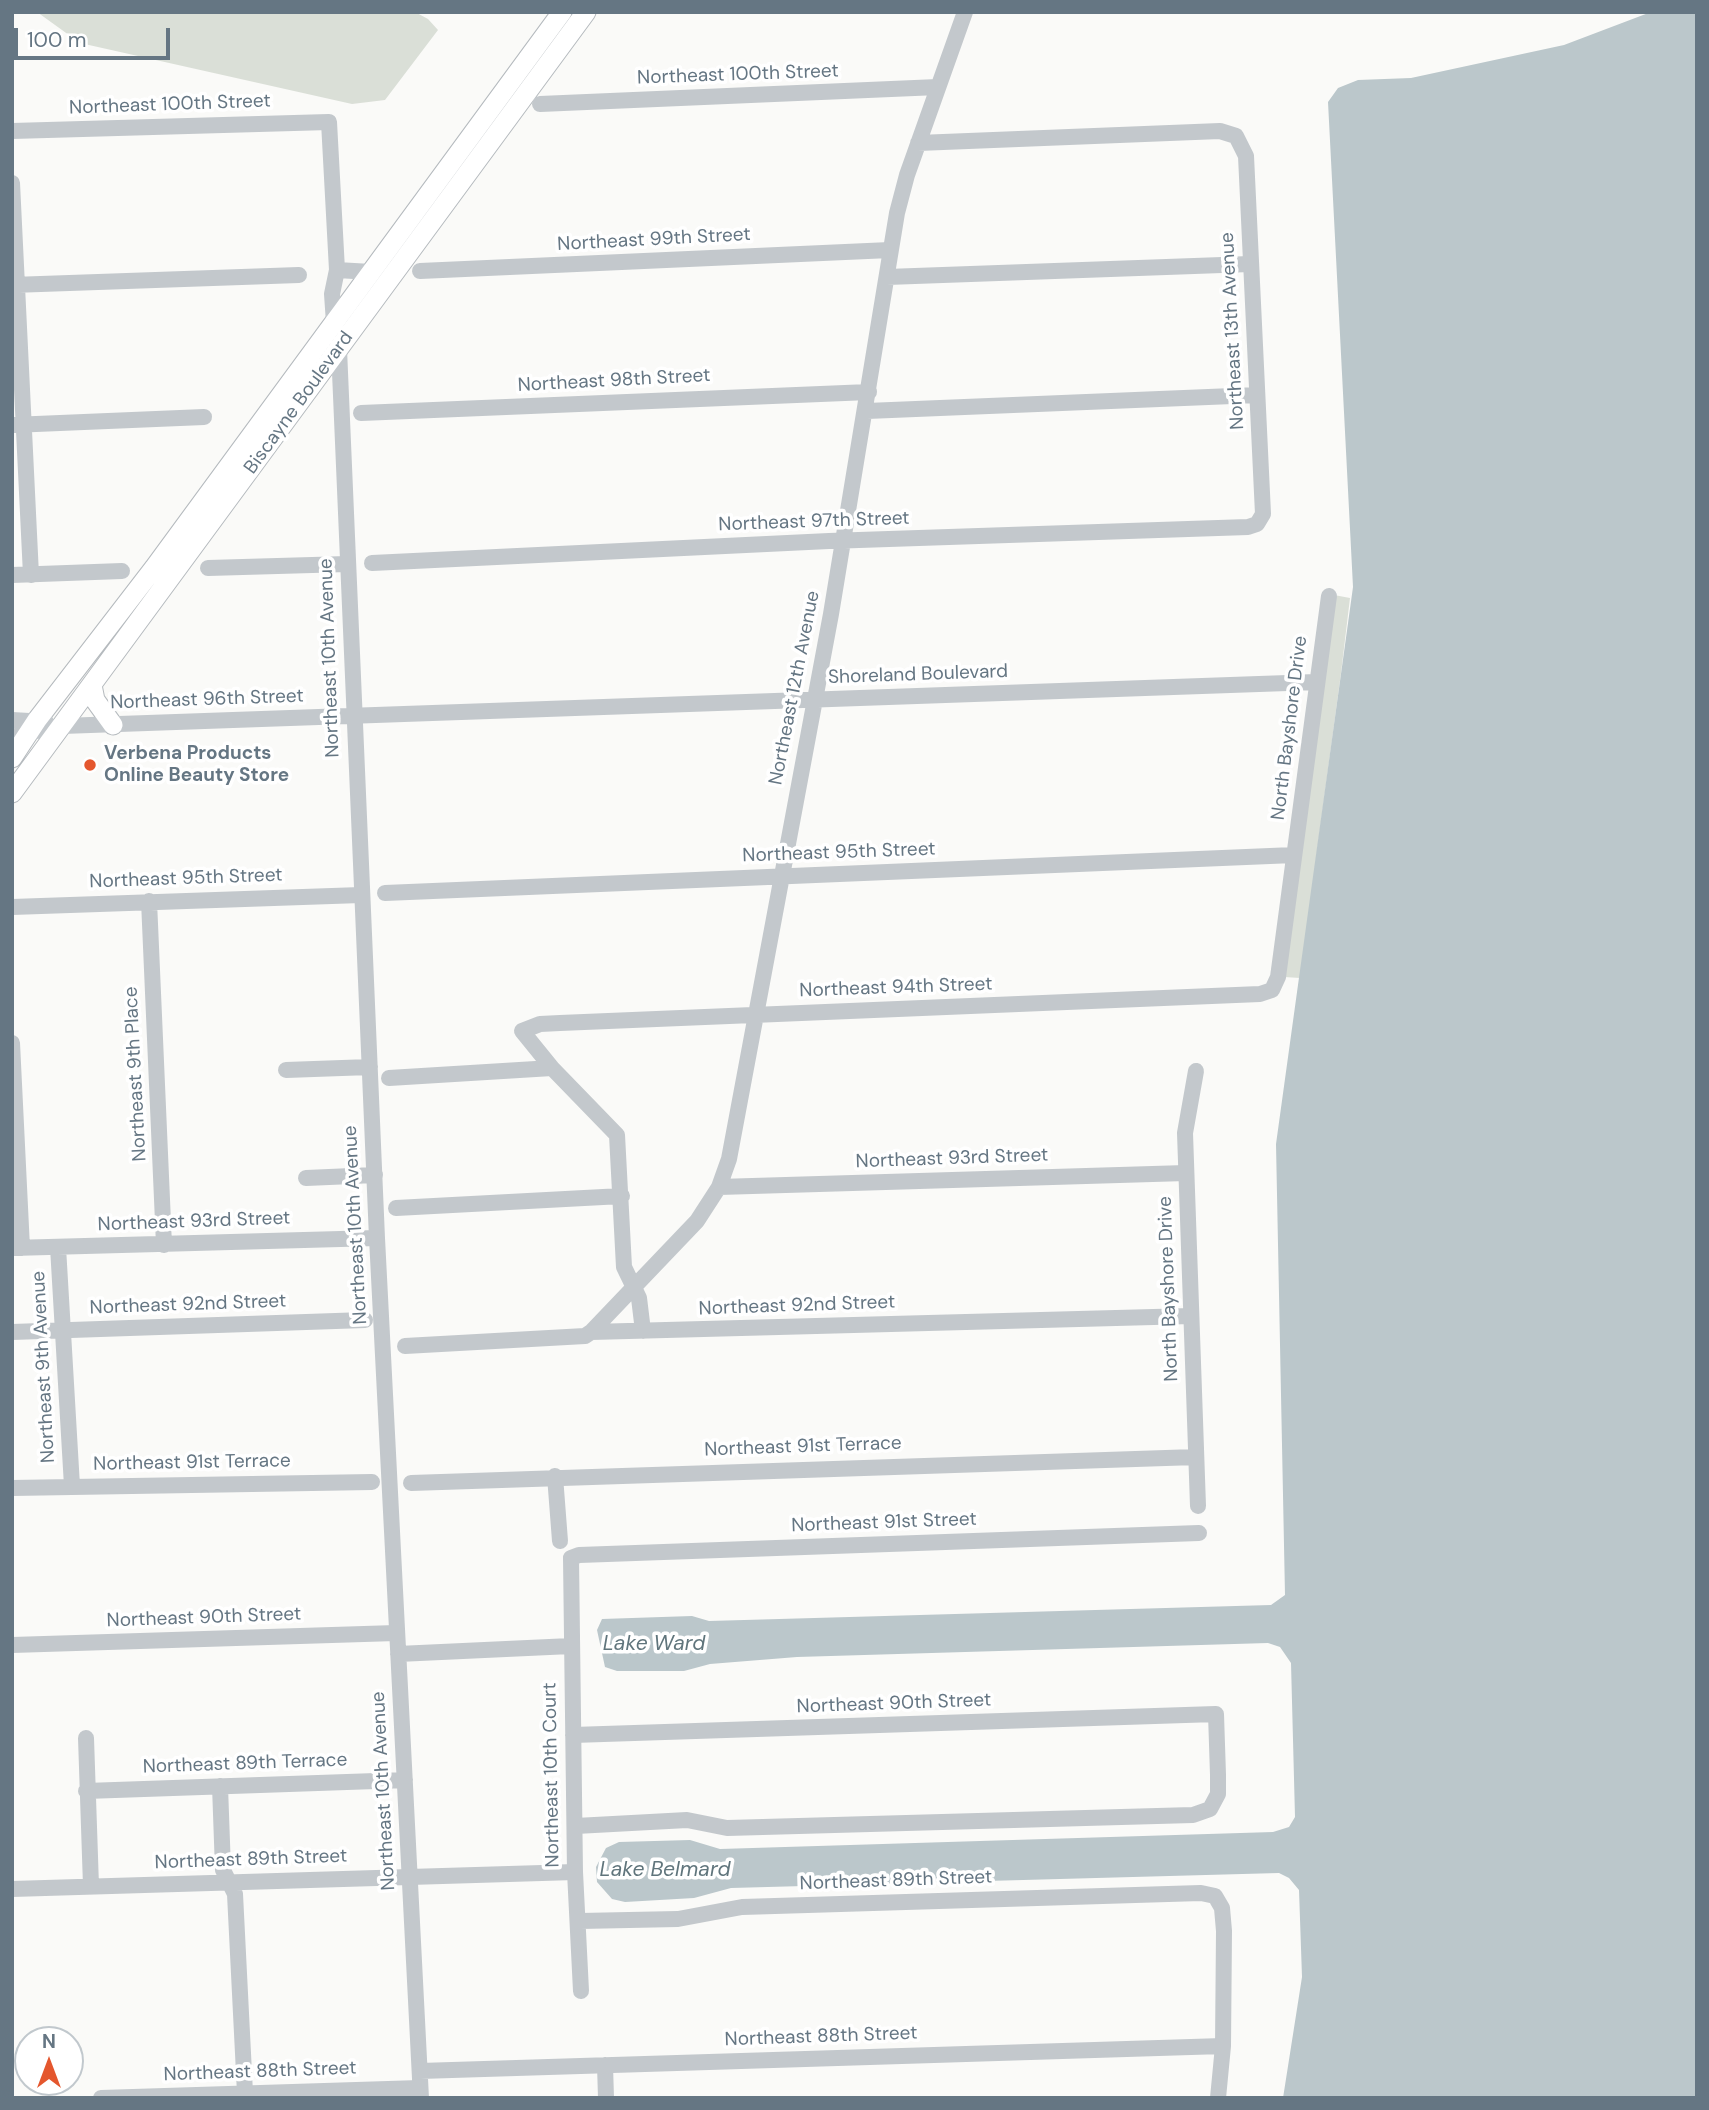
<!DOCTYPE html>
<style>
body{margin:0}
#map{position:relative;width:1709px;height:2110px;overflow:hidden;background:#fafaf8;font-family:"DM Sans",sans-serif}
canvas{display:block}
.frame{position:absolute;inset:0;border:14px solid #657683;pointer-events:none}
.north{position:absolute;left:14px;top:2026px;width:70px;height:70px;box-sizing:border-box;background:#fff;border:2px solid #c1c8cd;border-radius:50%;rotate:0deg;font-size:19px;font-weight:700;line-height:28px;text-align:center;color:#657683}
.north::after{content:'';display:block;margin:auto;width:24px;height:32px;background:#e4572e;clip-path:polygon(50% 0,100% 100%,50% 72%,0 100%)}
.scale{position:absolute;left:14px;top:28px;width:156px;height:32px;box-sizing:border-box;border:4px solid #657683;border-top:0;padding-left:9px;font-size:21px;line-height:24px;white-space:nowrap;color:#657683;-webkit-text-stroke:5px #fff;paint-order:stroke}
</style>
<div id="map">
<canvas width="1709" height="2110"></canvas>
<div class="frame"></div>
<div class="north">N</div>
<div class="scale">100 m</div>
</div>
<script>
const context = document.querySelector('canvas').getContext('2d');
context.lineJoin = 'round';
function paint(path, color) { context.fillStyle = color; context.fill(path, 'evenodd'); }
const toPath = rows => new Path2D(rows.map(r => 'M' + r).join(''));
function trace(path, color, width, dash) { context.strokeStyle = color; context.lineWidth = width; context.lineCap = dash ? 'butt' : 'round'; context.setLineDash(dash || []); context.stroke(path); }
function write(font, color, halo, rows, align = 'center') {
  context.font = font + ' "DM Sans",sans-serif'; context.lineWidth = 7; context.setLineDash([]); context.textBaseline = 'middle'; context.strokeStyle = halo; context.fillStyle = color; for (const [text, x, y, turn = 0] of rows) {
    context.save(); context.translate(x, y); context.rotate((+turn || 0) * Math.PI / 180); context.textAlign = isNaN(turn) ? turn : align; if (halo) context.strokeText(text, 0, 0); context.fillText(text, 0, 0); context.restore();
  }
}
paint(toPath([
 [37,12,415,12,428,19,438,30,385,100,352,104,80,43],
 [1334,595,1350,598,1341,673,1300,978,1284,977]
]), '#dadfd7');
paint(toPath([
 [1651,12,1697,12,1697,2098,1283,2098,1302,1977,1299,1890,1289,1878,1279,1873,731,1888,694,1898,625,1902,612,1899,597,1882,596,1867,606,1848,619,1842,690,1840,720,1849,1273,1832,1289,1827,1295,1817,1291,1663,1280,1647,1268,1643,797,1657,710,1664,684,1671,617,1671,605,1667,597,1630,602,1619,692,1616,709,1621,1271,1605,1285,1595,1276,1144,1353,587,1328,102,1338,88,1358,80,1411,78,1564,45]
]), '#bbc7cb');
const major = toPath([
 [92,685,95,700,113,725],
 [12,758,37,720,154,568,562,12],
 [12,793,586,12]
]);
trace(major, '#b5babe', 21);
trace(toPath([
 [540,104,938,87],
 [12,131,329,122,337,270,332,294,334,323],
 [12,183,31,575],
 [337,270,371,272],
 [420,271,890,250],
 [887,277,1250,264],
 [12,285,299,275],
 [339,349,377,1238,421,2098],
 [867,411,1257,395],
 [361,413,869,392],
 [12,425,204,417],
 [372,563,829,541,1248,527,1257,524,1263,514,1246,156,1236,136,1220,131,918,143],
 [208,568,347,564],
 [12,575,122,571],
 [12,720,46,722],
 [12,736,62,726,1316,682],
 [385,893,1294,855],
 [149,901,164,1245],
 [12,907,361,895],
 [12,1043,22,1248],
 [286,1070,370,1067],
 [1196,1071,1185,1133,1198,1506],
 [389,1078,552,1068],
 [306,1178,375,1175],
 [719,1187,1186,1173],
 [396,1208,622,1196],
 [58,1247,72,1486],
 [12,1248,377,1238],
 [643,1331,639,1298,624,1267,617,1135,552,1068,522,1031,540,1024,560,1023,1260,994,1272,990,1278,977,1329,596],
 [12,1332,365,1320],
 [591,1332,697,1221,719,1187,729,1159,831,614,897,213,907,175,965,12],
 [405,1346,585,1336,591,1332,1191,1316],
 [555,1476,560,1541],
 [411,1483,1196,1457],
 [12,1488,372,1482],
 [12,1645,396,1633],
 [398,1654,571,1646],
 [573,1735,1216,1714,1218,1775,1218,1794,1210,1809,1193,1815,727,1828,687,1820,576,1826],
 [86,1738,91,1886],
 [220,1786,223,1870,235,1894,245,2093],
 [86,1791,405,1780],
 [12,1889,575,1872],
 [580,1921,678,1919,742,1907,1201,1893,1215,1896,1222,1908,1224,1931,1223,2046,1218,2098],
 [581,1991,575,1872,571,1558,579,1555,1199,1533],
 [605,2065,606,2098],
 [420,2071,1223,2046],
 [101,2098,420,2088]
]), '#c3c8cc', 16);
trace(major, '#fff', 19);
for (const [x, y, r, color] of [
 [90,765,7,"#e4572e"]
]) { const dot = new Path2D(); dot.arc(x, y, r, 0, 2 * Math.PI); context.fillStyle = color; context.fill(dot); trace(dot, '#fff', 2.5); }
write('19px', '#657683', '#fff', [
 ["Northeast 100th Street",738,75,-2],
 ["Northeast 100th Street",170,105,-2],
 ["Northeast 99th Street",654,240,-3],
 ["Northeast 13th Avenue",1233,331,-93],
 ["Northeast 98th Street",614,381,-3],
 ["Biscayne Boulevard",299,403,-54],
 ["Northeast 97th Street",814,522,-2],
 ["Northeast 10th Avenue",330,658,-92],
 ["Shoreland Boulevard",918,675,-2],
 ["Northeast 12th Avenue",795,688,-79],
 ["Northeast 96th Street",207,700,-2],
 ["North Bayshore Drive",1290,728,-83],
 ["Northeast 95th Street",839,853,-2],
 ["Northeast 95th Street",186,879,-2],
 ["Northeast 94th Street",896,988,-2],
 ["Northeast 9th Place",136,1074,-93],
 ["Northeast 93rd Street",952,1159,-2],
 ["Northeast 93rd Street",194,1222,-2],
 ["Northeast 10th Avenue",356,1225,-93],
 ["North Bayshore Drive",1169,1289,-92],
 ["Northeast 92nd Street",188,1305,-2],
 ["Northeast 92nd Street",797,1306,-2],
 ["Northeast 9th Avenue",44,1367,-93],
 ["Northeast 91st Terrace",803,1447,-2],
 ["Northeast 91st Terrace",192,1463,-1],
 ["Northeast 91st Street",884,1523,-2],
 ["Northeast 90th Street",204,1618,-2],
 ["Northeast 90th Street",894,1704,-2],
 ["Northeast 89th Terrace",245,1764,-2],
 ["Northeast 10th Court",552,1775,-91],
 ["Northeast 10th Avenue",384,1791,-93],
 ["Northeast 89th Street",251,1860,-2],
 ["Northeast 89th Street",896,1881,-2],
 ["Northeast 88th Street",821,2037,-2],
 ["Northeast 88th Street",260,2072,-2]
]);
write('bold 19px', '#657683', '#fff', [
 ["Verbena Products",104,754],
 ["Online Beauty Store",104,776]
], 'left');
write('italic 21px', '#60757c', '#fff', [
 ["Lake Ward",654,1644],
 ["Lake Belmard",665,1870]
]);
</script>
